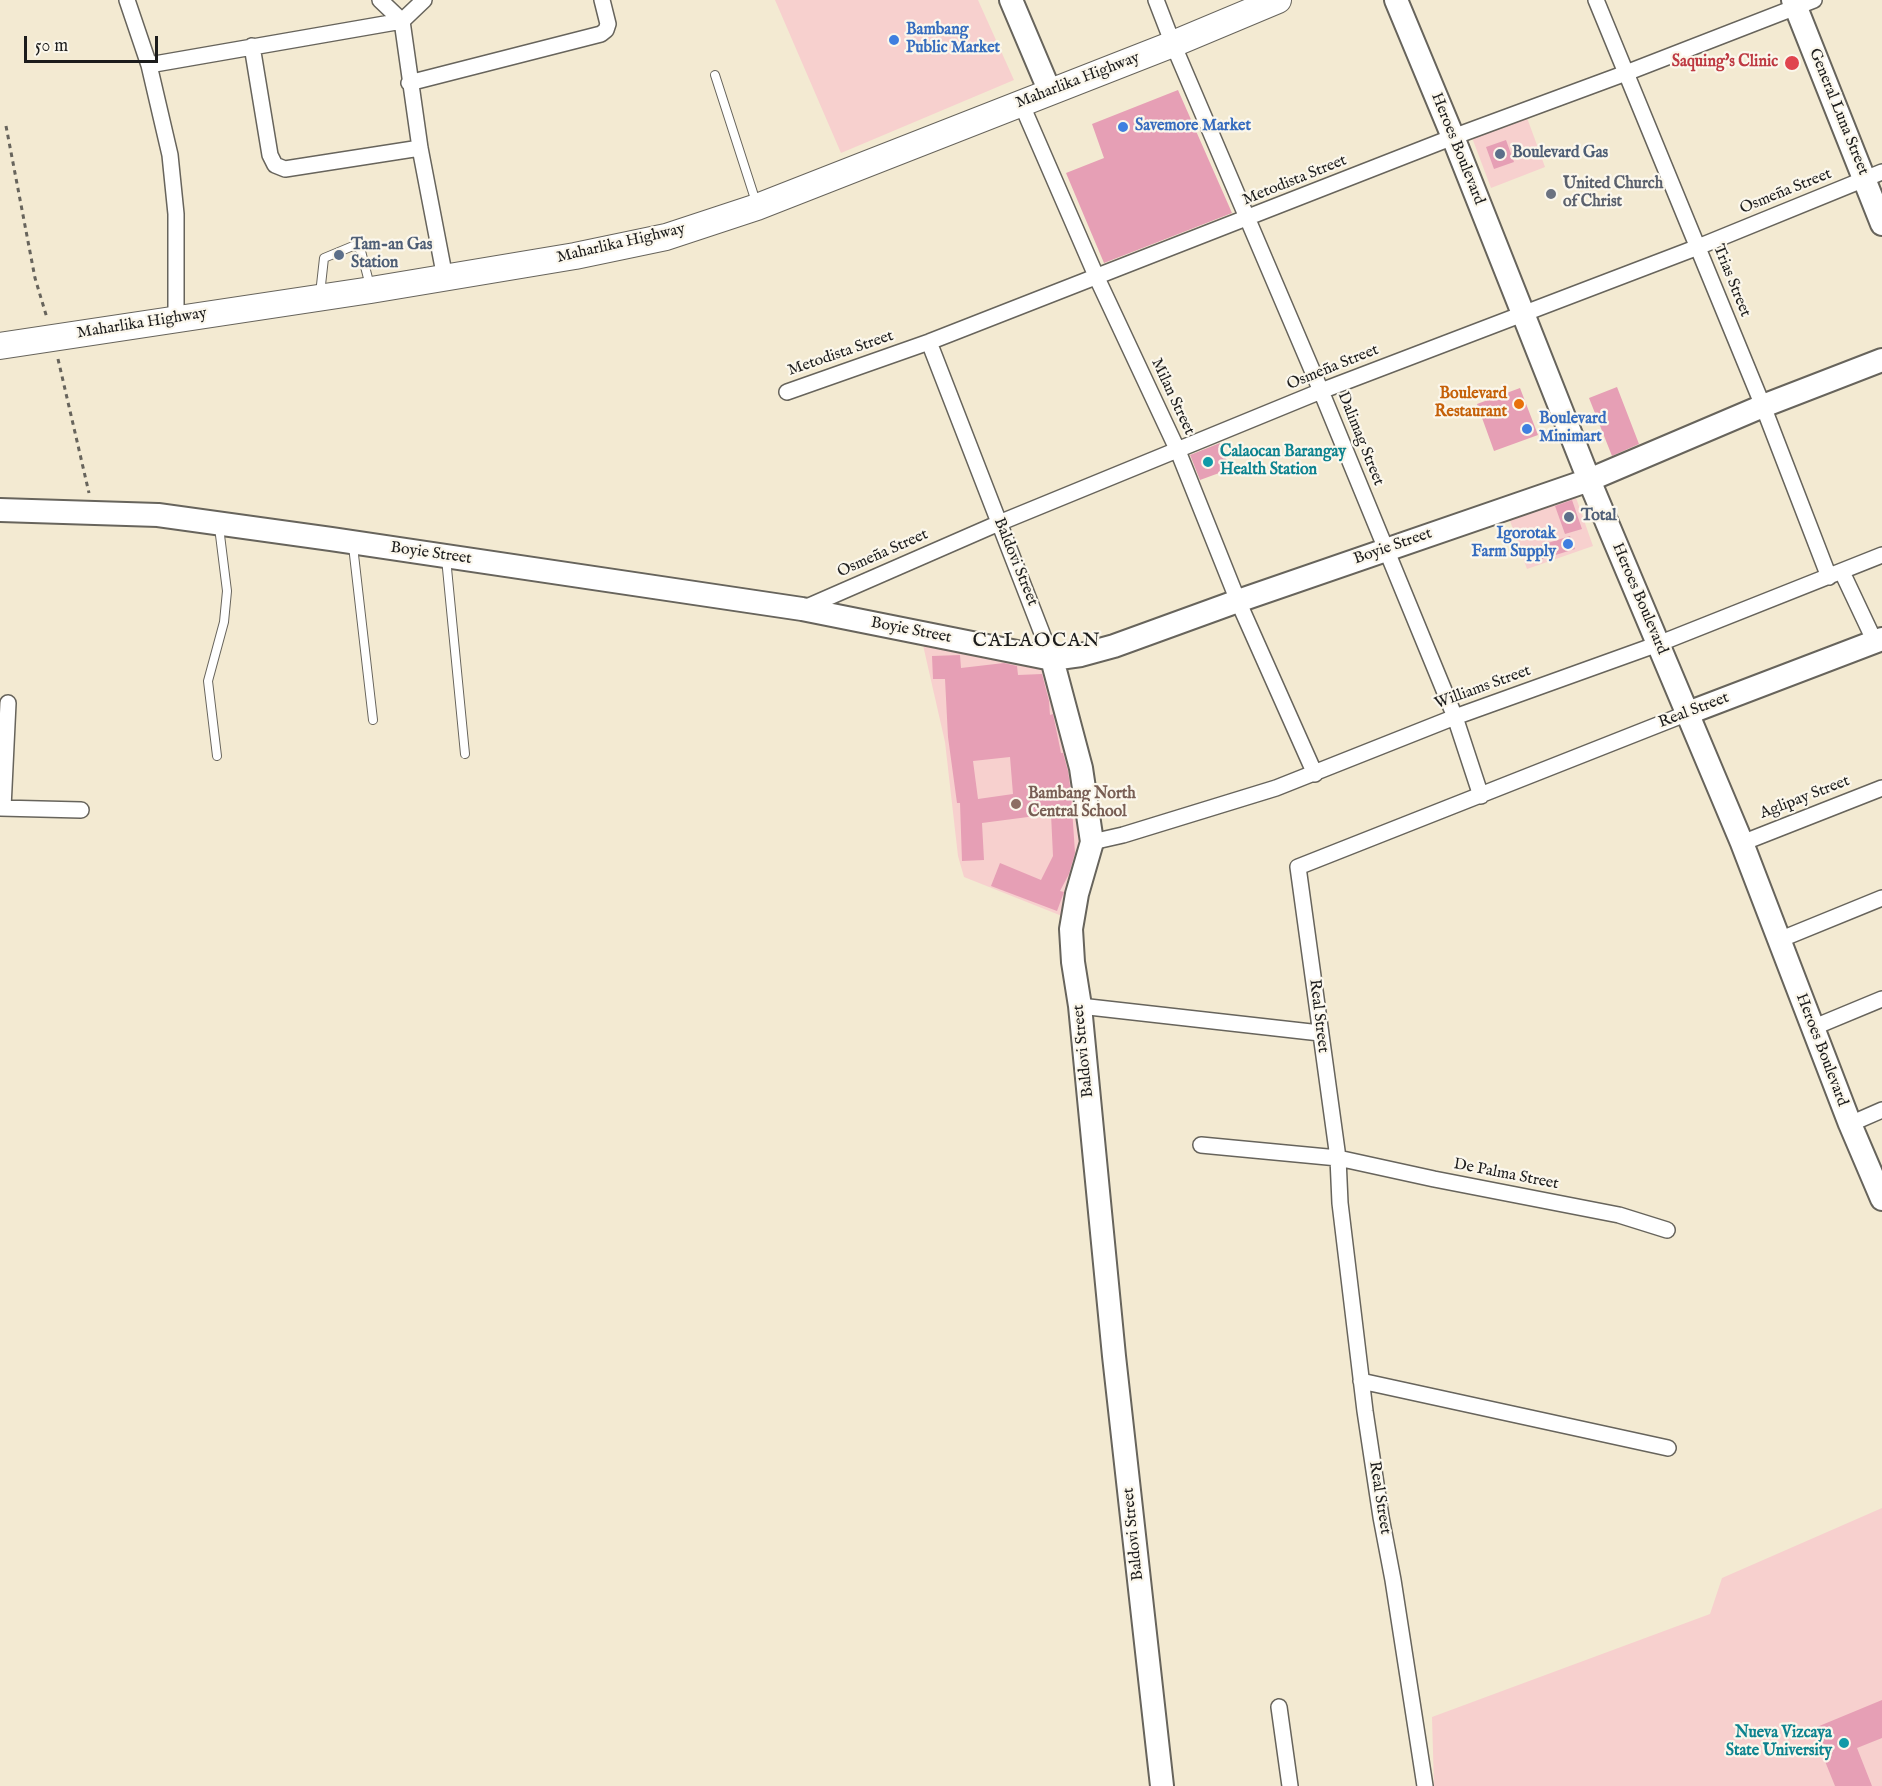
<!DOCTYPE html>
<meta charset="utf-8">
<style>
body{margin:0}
#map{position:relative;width:1882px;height:1786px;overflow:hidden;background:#f3ead2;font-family:"IM FELL English",serif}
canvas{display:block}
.scale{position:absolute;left:24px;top:36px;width:134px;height:27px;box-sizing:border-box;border:3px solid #1c1c1c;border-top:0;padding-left:8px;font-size:18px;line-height:21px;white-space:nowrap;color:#1c1c1c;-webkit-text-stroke:4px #fbf7ec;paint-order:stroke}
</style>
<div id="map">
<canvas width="1882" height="1786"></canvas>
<div class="scale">50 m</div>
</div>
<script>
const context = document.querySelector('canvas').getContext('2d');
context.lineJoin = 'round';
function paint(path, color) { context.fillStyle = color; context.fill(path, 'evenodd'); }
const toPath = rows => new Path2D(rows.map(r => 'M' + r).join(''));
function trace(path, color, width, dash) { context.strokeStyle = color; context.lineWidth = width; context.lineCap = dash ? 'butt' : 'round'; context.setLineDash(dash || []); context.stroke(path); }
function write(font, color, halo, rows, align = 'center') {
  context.font = font + ' "IM FELL English",serif'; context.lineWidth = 4.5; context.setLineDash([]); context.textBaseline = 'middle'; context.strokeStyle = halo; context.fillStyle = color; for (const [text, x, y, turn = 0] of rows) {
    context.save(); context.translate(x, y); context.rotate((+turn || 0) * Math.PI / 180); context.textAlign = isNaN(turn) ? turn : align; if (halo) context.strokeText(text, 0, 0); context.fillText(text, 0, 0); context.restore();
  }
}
paint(toPath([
 [775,0,978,0,1014,80,841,153],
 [1526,115,1545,167,1491,188,1471,135],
 [1574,492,1593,546,1527,569,1508,515],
 [923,645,1049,665,1085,841,1067,918,964,877,958,856,945,742],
 [1882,1508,1882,1786,1434,1786,1432,1717,1710,1614,1722,1578]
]), '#f7d0ce');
paint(toPath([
 [1178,90,1232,213,1104,263,1066,173,1104,158,1092,124],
 [1506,140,1514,162,1494,169,1486,147],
 [1617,387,1639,444,1612,456,1589,398],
 [1520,388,1538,435,1494,451,1477,404],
 [1220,443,1230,469,1200,480,1190,455],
 [1572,500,1582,529,1565,534,1555,506],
 [1570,536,1575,549,1536,561,1532,548],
 [960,655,961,668,1004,663,1017,666,1018,675,1042,674,1049,701,1050,715,1053,714,1061,753,1063,753,1068,771,1071,793,1075,853,1069,874,1060,891,1064,892,1057,911,991,886,1000,863,1041,880,1053,856,1051,814,982,823,984,860,962,861,960,803,957,803,948,737,945,679,933,679,932,656],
 [1010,757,1013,794,978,799,973,761],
 [1882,1700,1882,1738,1857,1748,1872,1786,1835,1786,1812,1729]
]), '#e69fb5');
const lane = toPath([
 [715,75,756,202],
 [320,294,324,258,353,246,358,247,361,251,370,286],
 [353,546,373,720],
 [446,558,465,754],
 [217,756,208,681,224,622,227,591,219,527]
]);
const street = toPath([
 [127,0,149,65,170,155,176,214,176,318],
 [380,0,402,21,420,148,445,278],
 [1156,0,1173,44,1321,391,1455,717,1481,796],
 [1596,0,1763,406,1829,577],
 [252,46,270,155,275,165,285,169,420,148],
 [149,65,402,21,424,0],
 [409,83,601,34,606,30,608,24,602,0],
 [1021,103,1097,278,1178,451,1238,601,1315,774],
 [929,342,1052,659],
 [787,392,929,342,1453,137,1626,73,1814,0],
 [1842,572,1875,642],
 [802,609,999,523,1321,391,1698,247,1882,172],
 [0,808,81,810],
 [3,808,8,703],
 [1092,842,1123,835,1276,788,1455,717,1658,644,1882,555],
 [1742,843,1882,788],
 [1779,940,1882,898],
 [1080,1006,1320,1033],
 [1812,1028,1882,999],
 [1850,1124,1882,1110],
 [1201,1145,1338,1158,1434,1179,1619,1215,1667,1230],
 [1361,1381,1668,1448],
 [1279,1707,1290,1786],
 [1425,1786,1393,1580,1381,1517,1365,1411,1340,1203,1338,1158,1298,867,1688,713]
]);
const secondary = toPath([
 [1011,0,1050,92],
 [1396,0,1453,137,1589,480,1742,843,1850,1124,1882,1199],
 [1793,0,1882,224],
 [0,510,158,515,331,539,802,609,1052,659,1081,655,1114,646,1238,601,1589,480,1763,406,1882,360],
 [1052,659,1081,768,1092,842,1077,894,1071,929,1073,962,1080,1006,1114,1356,1162,1786],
 [1688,713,1882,639]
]);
const primary = toPath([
 [0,346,371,290,575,256,666,237,757,207,1173,44,1278,0]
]);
trace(lane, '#67645c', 10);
trace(street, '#67645c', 18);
trace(secondary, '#67645c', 26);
trace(primary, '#67645c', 28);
trace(toPath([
 [6,126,35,278,47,318],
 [58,359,89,493]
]), '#67645c', 3, [4.5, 4.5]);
trace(lane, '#fff', 8);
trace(street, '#fff', 15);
trace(secondary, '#fff', 22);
trace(primary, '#fff', 26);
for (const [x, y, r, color] of [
 [894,40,6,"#3f7fe0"],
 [1792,63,8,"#e0444e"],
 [1123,127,6,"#3f7fe0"],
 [1500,154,6,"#5c6f8a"],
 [1551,194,6,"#6b7280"],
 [339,255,6,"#5c6f8a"],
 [1519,404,6,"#e8710a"],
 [1527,429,6,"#3f7fe0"],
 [1208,462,6,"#0f9aa8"],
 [1569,517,6,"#5c6f8a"],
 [1568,544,6,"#3f7fe0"],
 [1016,804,6,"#8d6e63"],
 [1844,1743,6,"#0f9aa8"]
]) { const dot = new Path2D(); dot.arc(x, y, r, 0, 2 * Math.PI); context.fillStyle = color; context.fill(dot); trace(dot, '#fbf7ec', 2); }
write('bold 16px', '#366cbe', '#fbf7ec', [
 ["Bambang",906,31],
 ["Public Market",906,49],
 ["Savemore Market",1135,127],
 ["Boulevard",1539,420],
 ["Minimart",1539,438],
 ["Igorotak",1556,535,"right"],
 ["Farm Supply",1556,553,"right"]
], 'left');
write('bold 16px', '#be3a42', '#fbf7ec', [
 ["Saquing's Clinic",1778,63]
], 'right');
write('16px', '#1c1c1c', '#fbf7ec', [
 ["Maharlika Highway",1078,81,-21],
 ["General Luna Street",1838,112,68],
 ["Heroes Boulevard",1457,149,68],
 ["Metodista Street",1295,181,-22],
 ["Osmeña Street",1786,192,-22],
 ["Maharlika Highway",621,244,-13],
 ["Trias Street",1731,281,68],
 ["Maharlika Highway",142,324,-9],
 ["Metodista Street",841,354,-19],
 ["Osmeña Street",1333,368,-22],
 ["Milan Street",1172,397,65],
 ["Dalimag Street",1360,439,68],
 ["Boyie Street",1393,547,-19],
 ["Boyie Street",431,554,8],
 ["Osmeña Street",883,554,-24],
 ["Baldovi Street",1015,562,68],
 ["Heroes Boulevard",1639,599,67],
 ["Boyie Street",911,631,11],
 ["Williams Street",1483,688,-20],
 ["Real Street",1694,711,-21],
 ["Aglipay Street",1805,798,-21],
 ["Real Street",1318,1016,83],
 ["Heroes Boulevard",1821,1050,69],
 ["Baldovi Street",1084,1051,-96],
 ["De Palma Street",1506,1175,11],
 ["Real Street",1379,1498,81],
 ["Baldovi Street",1134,1534,-96]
]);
write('bold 16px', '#4e5e75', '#fbf7ec', [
 ["Boulevard Gas",1512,154],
 ["Tam-an Gas",351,246],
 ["Station",351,264],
 ["Total",1581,517]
], 'left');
write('bold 16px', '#5b616d', '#fbf7ec', [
 ["United Church",1563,185],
 ["of Christ",1563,203]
], 'left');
write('bold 16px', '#c56008', '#fbf7ec', [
 ["Boulevard",1507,395],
 ["Restaurant",1507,413]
], 'right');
write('bold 16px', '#0d838f', '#fbf7ec', [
 ["Calaocan Barangay",1220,453],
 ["Health Station",1220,471],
 ["Nueva Vizcaya",1832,1734,"right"],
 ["State University",1832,1752,"right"]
], 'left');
write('bold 16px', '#785e54', '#fbf7ec', [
 ["Bambang North",1028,795],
 ["Central School",1028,813]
], 'left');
context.letterSpacing = '1.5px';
write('20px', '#1c1c1c', '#fbf7ec', [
 ["CALAOCAN",1037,642]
]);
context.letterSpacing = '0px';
</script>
